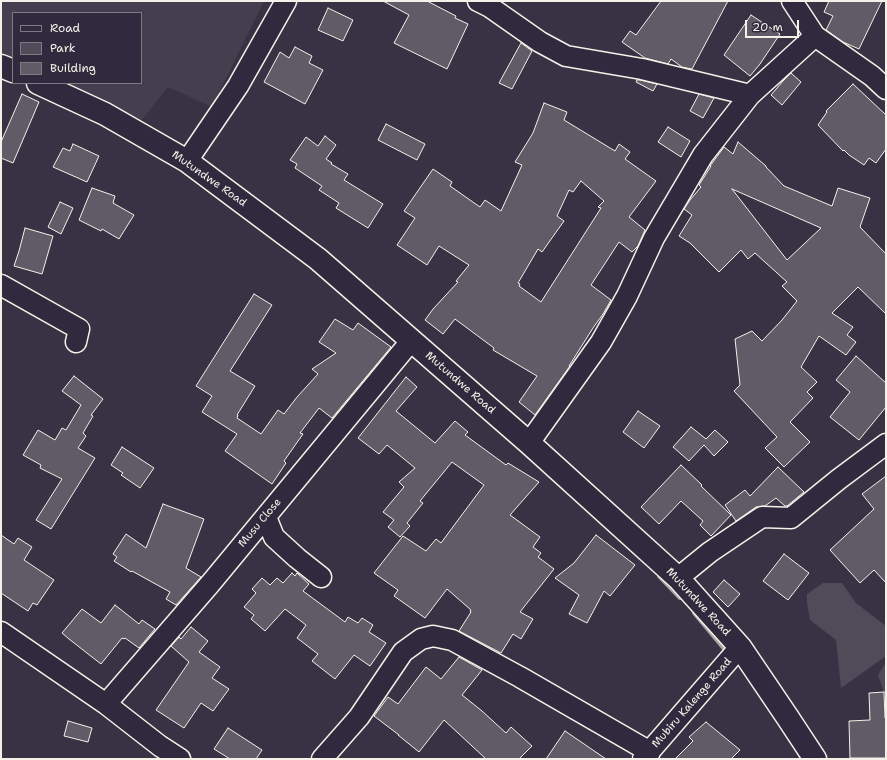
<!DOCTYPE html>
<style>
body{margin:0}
#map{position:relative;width:887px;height:760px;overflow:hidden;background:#373244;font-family:"Shantell Sans",sans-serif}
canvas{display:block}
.frame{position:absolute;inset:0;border:2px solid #f4f1e8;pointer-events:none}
.legend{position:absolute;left:12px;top:12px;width:130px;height:72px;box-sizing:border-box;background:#2f2a3d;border:1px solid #7e7a81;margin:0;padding:5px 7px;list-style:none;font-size:12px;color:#f4f1e8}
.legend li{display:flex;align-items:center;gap:8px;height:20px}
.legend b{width:20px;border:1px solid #7e7a81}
.scale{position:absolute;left:745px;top:20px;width:54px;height:18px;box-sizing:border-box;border:2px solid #f4f1e8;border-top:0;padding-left:5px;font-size:12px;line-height:14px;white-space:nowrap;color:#f4f1e8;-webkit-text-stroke:3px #2f2a3d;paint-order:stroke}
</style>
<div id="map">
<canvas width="887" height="760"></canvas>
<div class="frame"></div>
<ul class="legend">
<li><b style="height:5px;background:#2f2a3d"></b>Road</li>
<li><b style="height:11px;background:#504b59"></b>Park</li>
<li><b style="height:11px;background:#5f5c67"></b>Building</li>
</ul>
<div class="scale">20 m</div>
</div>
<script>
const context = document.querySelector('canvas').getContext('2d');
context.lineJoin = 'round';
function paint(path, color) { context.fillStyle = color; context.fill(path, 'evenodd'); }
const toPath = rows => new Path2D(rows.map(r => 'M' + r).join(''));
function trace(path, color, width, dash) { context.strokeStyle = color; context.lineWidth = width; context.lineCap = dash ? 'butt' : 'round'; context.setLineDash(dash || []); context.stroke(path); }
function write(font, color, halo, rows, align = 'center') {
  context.font = font + ' "Shantell Sans",sans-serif'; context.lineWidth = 3; context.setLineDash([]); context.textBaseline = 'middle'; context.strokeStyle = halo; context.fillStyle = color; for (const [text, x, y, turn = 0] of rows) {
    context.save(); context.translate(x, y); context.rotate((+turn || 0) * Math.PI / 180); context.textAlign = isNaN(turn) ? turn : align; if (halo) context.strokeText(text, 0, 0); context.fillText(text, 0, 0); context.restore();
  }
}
paint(toPath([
 [1,1,264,1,212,107,168,87,141,121,58,83,141,83,141,13,13,13,13,62,1,57]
]), '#433f4e');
paint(toPath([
 [823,583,842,583,856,603,886,626,886,656,841,688,836,640,810,620,807,603,807,594],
 [886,662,886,698,878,675]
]), '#504b59');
trace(toPath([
 [660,576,680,597],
 [695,613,726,650,723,654]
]), '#a6a2a4', 5.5);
const building = toPath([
 [383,1,427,1,456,16,455,18,468,24,447,69,394,43,409,15,383,1],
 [661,1,728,1,692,69,682,67,671,59,668,64,645,58,622,42,630,31,636,35,661,1],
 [829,1,882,1,859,49,843,42,826,30,833,16,824,12,829,1],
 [328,8,353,20,343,41,318,30,328,8],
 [751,15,780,34,760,64,750,76,724,55,751,15],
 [521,43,532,51,512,89,499,83,521,43],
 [295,47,312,56,309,63,323,70,305,104,264,82,280,52,289,58,295,47],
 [791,73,801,82,782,105,771,95,783,81,791,73],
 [637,80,640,80,657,84,653,91,636,82,637,80],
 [853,84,886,115,886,149,876,163,869,158,864,165,849,155,844,150,843,151,818,125,827,112,826,111,853,84],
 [22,94,39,102,13,163,1,158,1,142,22,94],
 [699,94,714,98,703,118,690,111,699,94],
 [544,103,567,112,564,120,615,151,619,144,630,152,625,159,656,181,629,217,645,230,638,246,632,252,619,242,591,285,611,300,603,314,593,328,569,366,570,366,535,415,519,402,537,376,493,350,494,348,455,319,443,334,425,320,433,309,458,282,456,281,469,265,439,246,427,265,397,245,415,218,404,211,433,169,452,182,450,186,480,207,485,200,501,211,522,165,515,162,533,133,544,103],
 [581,181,604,201,598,207,601,208,541,302,519,286,520,284,518,283,538,249,542,252,564,221,557,216,569,190,573,192,581,181],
 [386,124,425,144,417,160,378,140,386,124],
 [668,127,690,141,681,157,658,142,668,127],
 [325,136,336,145,326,159,332,163,331,164,348,174,344,180,383,204,368,228,336,208,339,203,319,190,322,186,295,168,297,164,290,160,306,137,318,146,325,136],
 [738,142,766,166,766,167,784,186,832,206,838,188,870,198,860,227,886,254,886,314,858,287,832,313,853,327,847,335,856,342,846,355,819,336,801,367,817,382,807,392,813,398,790,422,810,442,784,467,765,448,777,437,734,391,740,385,735,339,752,331,762,341,782,320,797,301,782,286,787,282,755,253,748,259,741,250,719,272,690,243,679,236,692,215,684,209,690,200,701,187,699,185,711,166,710,166,713,162,724,147,733,154,738,142],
 [732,189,821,228,787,260,732,189],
 [73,144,99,156,87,182,53,167,63,148,70,151,73,144],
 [92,188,115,196,113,203,134,215,119,239,102,229,101,231,79,220,92,188],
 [60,202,73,208,61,234,48,227,60,202],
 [25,228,53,236,42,274,14,266,19,251,25,228],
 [254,294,272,305,230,371,255,386,237,415,238,415,237,418,261,434,278,410,284,414,297,397,318,374,312,369,336,353,319,342,335,319,353,330,358,323,391,347,332,418,319,408,300,433,303,434,284,461,286,463,272,484,225,451,237,434,202,412,212,396,196,386,254,294],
 [856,356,886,383,886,407,859,440,830,417,850,392,836,380,856,356],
 [74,376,103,399,91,415,93,416,83,433,86,436,78,448,95,458,51,529,36,520,62,479,40,468,41,465,23,455,38,430,55,440,62,428,66,430,81,405,62,391,74,376],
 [406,377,417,387,396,411,435,443,455,421,468,432,465,435,506,465,508,463,539,482,510,515,540,537,533,547,541,553,538,557,554,569,520,612,533,619,521,639,513,634,501,653,459,631,471,612,470,612,471,610,447,589,425,618,394,596,398,590,374,573,403,536,426,551,436,539,441,543,484,485,452,462,420,501,423,503,407,523,410,526,400,537,388,527,394,520,383,512,404,487,399,482,415,468,387,445,379,454,358,438,406,377],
 [638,411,660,426,644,448,623,432,638,411],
 [691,427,706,439,715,430,728,442,714,456,704,445,689,461,673,447,691,427],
 [122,447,154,468,140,488,121,475,123,473,111,465,122,447],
 [681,465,702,485,701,486,731,515,711,536,700,525,703,521,681,501,659,524,641,507,681,465],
 [778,467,804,492,787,506,785,506,776,498,765,506,756,507,736,521,725,505,745,490,750,496,778,467],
 [886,476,886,583,874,570,860,583,830,550,874,509,862,494,886,476],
 [163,504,204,519,186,568,201,577,176,605,166,599,170,592,132,571,131,572,114,561,117,557,113,554,126,534,146,548,163,504],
 [1,535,14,544,18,538,32,547,24,560,54,580,37,605,33,603,28,611,1,593,1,535],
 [596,535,635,565,610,596,604,591,587,623,569,614,579,595,555,578,574,563,596,535],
 [784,554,809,573,788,600,763,581,784,554],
 [292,573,295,576,297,573,309,584,303,591,345,622,348,617,358,623,362,618,373,625,369,632,386,643,370,666,354,655,335,679,312,661,318,654,297,638,306,625,285,609,265,631,251,619,254,615,244,607,256,593,252,589,262,578,270,585,277,578,283,583,292,573],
 [724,580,740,594,728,607,713,592,724,580],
 [115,605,139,624,142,620,155,629,139,648,125,638,124,639,122,638,101,664,69,639,62,633,82,609,101,623,115,605],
 [191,627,208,641,199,652,220,667,212,678,229,689,213,711,201,703,184,728,156,710,189,662,171,646,179,637,181,639,191,627],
 [459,657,482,670,462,695,482,711,506,733,511,727,532,746,519,759,486,759,444,720,419,752,398,735,399,735,374,716,388,697,398,704,426,667,441,679,459,657],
 [884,692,885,718,886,718,886,758,850,758,849,721,870,720,869,693,884,692],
 [68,721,92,728,88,742,64,736,68,721],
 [706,722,740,750,731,759,675,759,693,741,689,737,706,722],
 [228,728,262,750,256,759,230,759,214,749,228,728],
 [565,731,606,759,546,759,565,731]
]);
paint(building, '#5f5c67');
trace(building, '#f4f1e8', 1);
const minor = toPath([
 [478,1,490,7,540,42,566,56,642,69,750,95,815,36],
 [792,1,815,36,872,76,886,89],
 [187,161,238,86,286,1],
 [1,285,79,329,76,342],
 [529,443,601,342,627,296,654,238,703,155,750,95],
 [266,517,274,537,297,558,321,577],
 [678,578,710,552,762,517,791,518,839,479,886,444],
 [1,632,106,704,160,746,180,759],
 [106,704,210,584,411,341],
 [322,759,359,717,403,652,421,639,433,636,452,640,520,677,650,752],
 [643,759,740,647]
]);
const major = toPath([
 [1,66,13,71],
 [38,83,105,114,187,161,318,259,529,443,678,578,740,647,788,718,815,759]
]);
trace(minor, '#f4f1e8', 23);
trace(major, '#f4f1e8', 25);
trace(minor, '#2f2a3d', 20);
trace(major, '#2f2a3d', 22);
write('11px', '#f4f1e8', '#2f2a3d', [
 ["Mutundwe Road",209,179,35],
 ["Mutundwe Road",460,383,41],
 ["Musu Close",260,523,-50],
 ["Mutundwe Road",698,602,47],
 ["Mubiru Kalenge Road",692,703,-49]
]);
</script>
